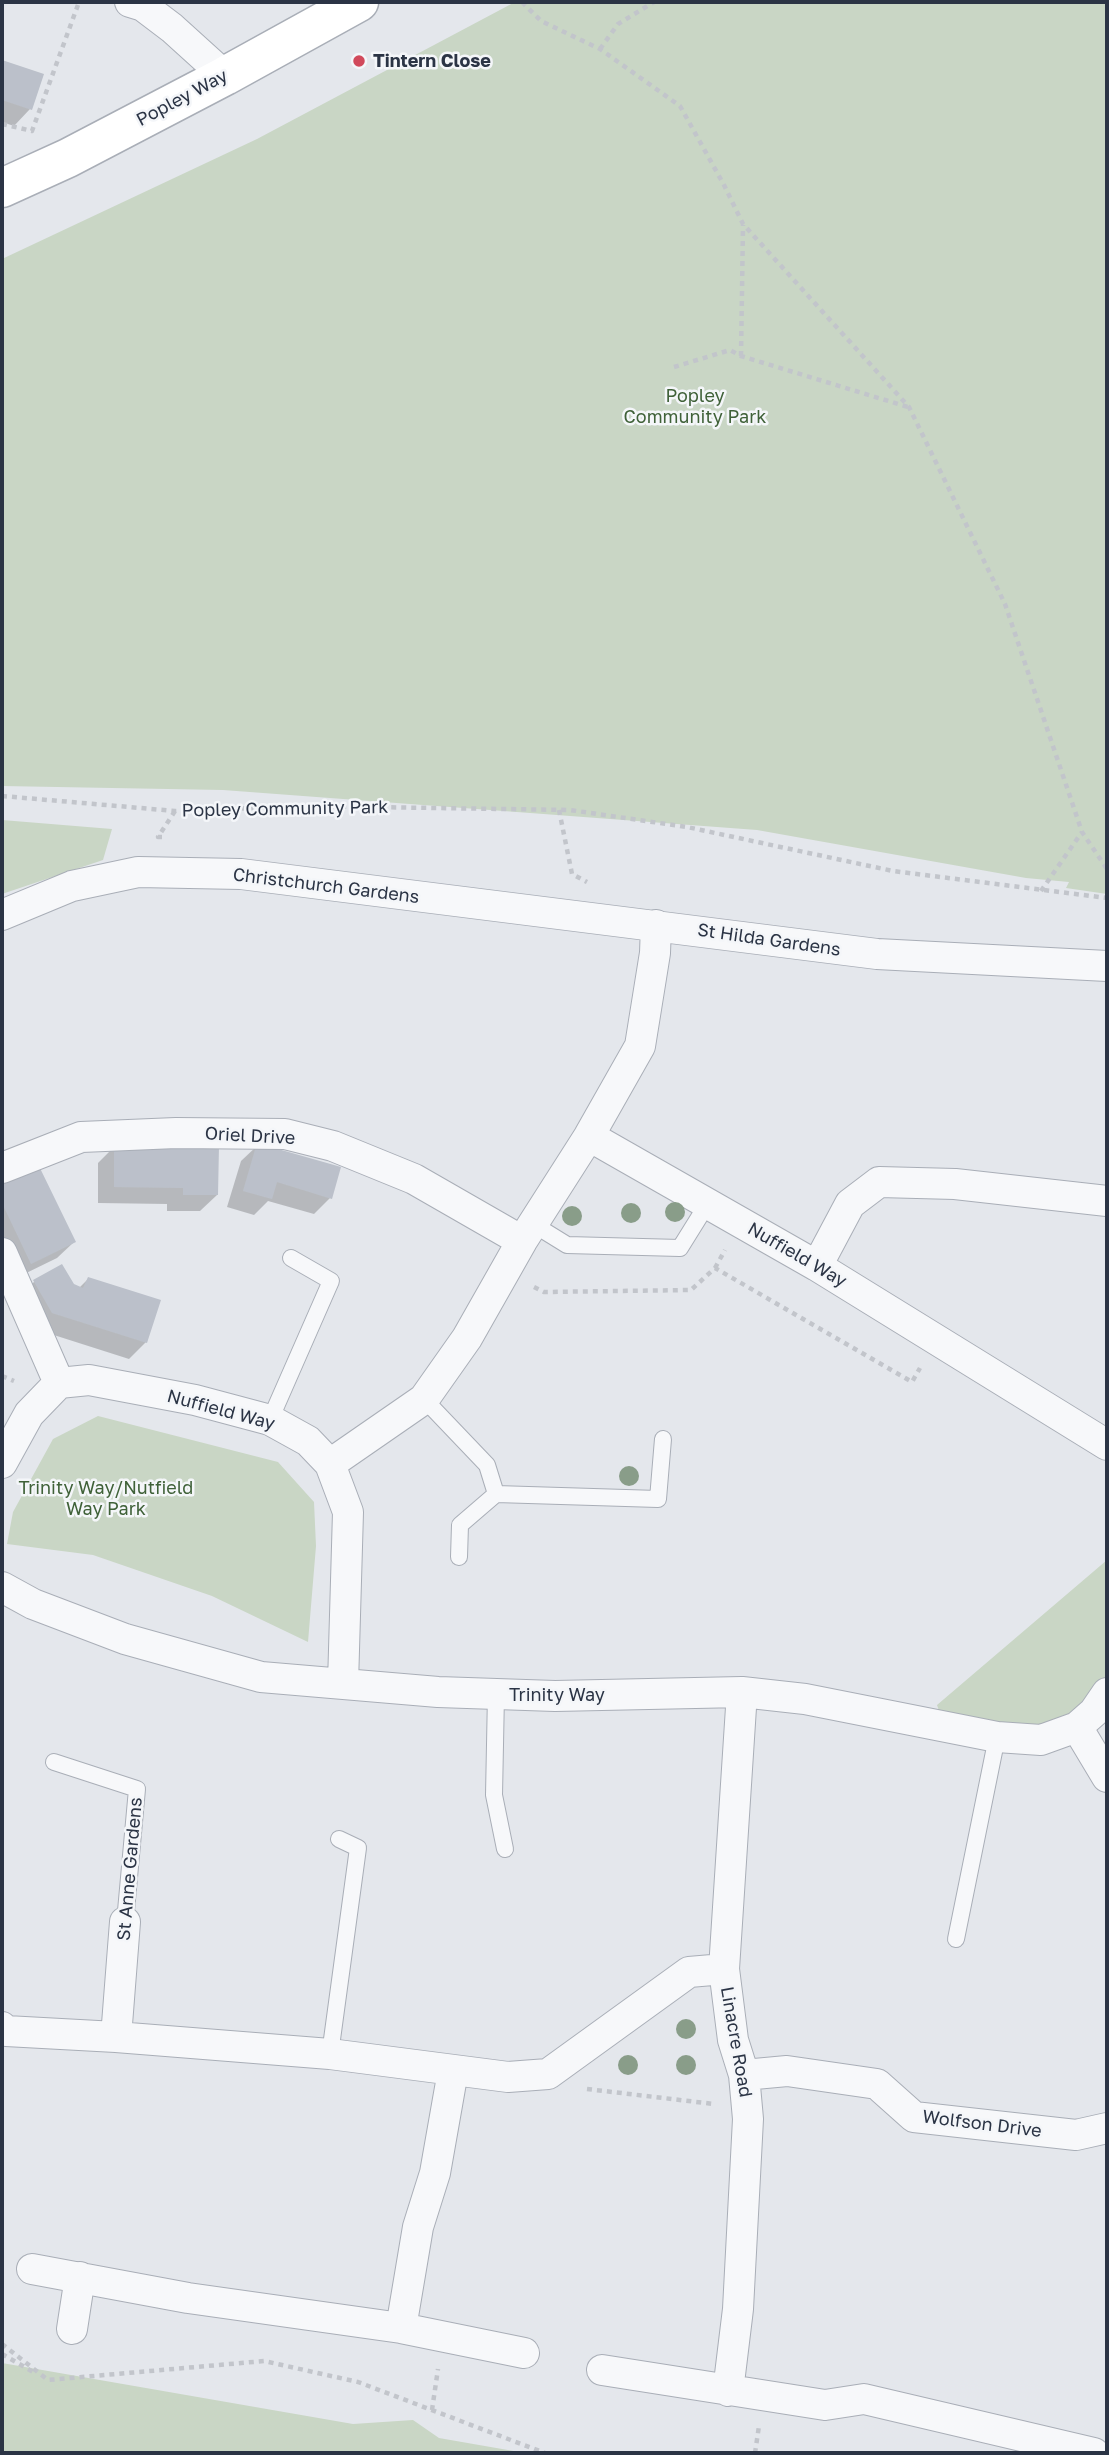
<!DOCTYPE html>
<style>
body{margin:0}
#map{position:relative;width:1109px;height:2455px;overflow:hidden;background:#e4e7ec;font-family:"Golos Text",sans-serif}
canvas{display:block}
.frame{position:absolute;inset:0;border:4px solid #2b3445;pointer-events:none}
</style>
<div id="map">
<canvas width="1109" height="2455"></canvas>
<div class="frame"></div>
</div>
<script>
const context = document.querySelector('canvas').getContext('2d');
context.lineJoin = 'round';
function paint(path, color) { context.fillStyle = color; context.fill(path, 'evenodd'); }
const toPath = rows => new Path2D(rows.map(r => 'M' + r).join(''));
function trace(path, color, width, dash) { context.strokeStyle = color; context.lineWidth = width; context.lineCap = dash ? 'butt' : 'round'; context.setLineDash(dash || []); context.stroke(path); }
function write(font, color, halo, rows, align = 'center') {
  context.font = font + ' "Golos Text",sans-serif'; context.lineWidth = 5; context.setLineDash([]); context.textBaseline = 'middle'; context.strokeStyle = halo; context.fillStyle = color; for (const [text, x, y, turn = 0] of rows) {
    context.save(); context.translate(x, y); context.rotate((+turn || 0) * Math.PI / 180); context.textAlign = isNaN(turn) ? turn : align; if (halo) context.strokeText(text, 0, 0); context.fillText(text, 0, 0); context.restore();
  }
}
paint(toPath([
 [515,2,1107,2,1107,894,1066,888,1069,882,1026,878,757,830,223,790,2,786,2,259,257,139],
 [2,820,112,829,103,860,2,894],
 [98,1416,278,1462,314,1502,316,1546,308,1642,212,1596,93,1555,7,1544,13,1512,53,1439],
 [1107,1560,1107,1681,1086,1708,1036,1727,940,1714,937,1705],
 [2,2363,353,2424,413,2420,439,2438,525,2453,2,2453]
]), '#c9d6c5');
paint(toPath([
 [2,62,42,75,30,109,14,126,2,122],
 [258,1145,330,1198,314,1214,268,1201,254,1215,227,1207,241,1161],
 [115,1146,217,1195,200,1211,167,1211,167,1204,98,1203,98,1163],
 [2,1181,74,1242,57,1258,14,1279,2,1254],
 [62,1266,73,1286,79,1288,88,1279,146,1342,129,1359,35,1329,17,1298,34,1282]
]), '#0003');
paint(toPath([
 [2,60,44,74,32,110,2,100],
 [257,1143,341,1167,332,1199,277,1182,272,1199,243,1191],
 [114,1145,219,1146,218,1195,183,1195,183,1188,114,1187],
 [37,1162,76,1242,31,1264,2,1203,2,1179],
 [62,1264,74,1284,83,1288,88,1277,161,1300,147,1343,52,1313,33,1280]
]), '#bbc0ca');
const lane = toPath([
 [533,1224,567,1245,680,1248,708,1203],
 [424,1399,487,1465,496,1494],
 [270,1420,331,1281,291,1258],
 [459,1557,460,1525,496,1494,658,1499,663,1439],
 [496,1694,494,1795,505,1849],
 [54,1762,137,1789,125,1922],
 [956,1939,997,1737],
 [330,2054,358,1848,339,1839]
]);
const street = toPath([
 [130,2,143,6,172,28,225,76],
 [2,915,72,886,138,872,241,874,877,954,1107,966],
 [589,1136,817,1266,1107,1445],
 [2,1168,81,1137,176,1133,285,1134,333,1146,414,1179,522,1241],
 [2,1253,59,1383],
 [817,1266,850,1204,879,1182,955,1184,1107,1201],
 [2,1463,29,1414,59,1383,89,1380,195,1400,270,1420,308,1441,330,1464,348,1512,343,1684],
 [330,1464,424,1399,467,1338,522,1241,589,1136,640,1046,655,953,656,925],
 [2,1587,33,1604,125,1639,261,1677,438,1692,555,1696,742,1692,805,1699,997,1737,1041,1740,1077,1727,1094,1712,1107,1693],
 [1077,1727,1107,1777],
 [2,2027,6,2031,116,2037,330,2054,508,2077,548,2074,689,1972,724,1969],
 [116,2037,125,1922],
 [744,2075,787,2071,877,2084,914,2117,1076,2135,1107,2128],
 [32,2269,188,2298,401,2328,524,2353],
 [401,2328,418,2227,435,2173,453,2071],
 [72,2329,80,2277],
 [602,2370,825,2405,864,2399,1094,2453],
 [728,2391,738,2309,748,2119,744,2075,733,2040,724,1969,742,1692]
]);
const secondary = toPath([
 [2,188,68,158,225,76,359,2]
]);
trace(lane, '#a9aeb7', 18);
trace(street, '#a9aeb7', 32);
trace(secondary, '#a9aeb7', 41);
trace(toPath([
 [522,2,541,21,600,49,680,106,724,185,743,224,909,407,1005,604,1082,832,1107,869],
 [600,49,618,24,654,2],
 [2,124,32,131,79,2],
 [741,356,743,225],
 [674,367,730,350,741,356,908,407],
 [2,796,175,811,302,806,570,810,687,827,893,871,1107,898],
 [559,810,572,874,587,882],
 [162,837,158,837,175,811],
 [1041,891,1082,832],
 [715,1268,725,1250],
 [534,1287,544,1292,691,1290,715,1268,912,1382,920,1368],
 [2,1376,14,1381],
 [587,2089,714,2104],
 [2,2344,48,2380,264,2361,358,2382,545,2453],
 [2,2354,35,2373],
 [432,2410,438,2369],
 [755,2453,759,2426]
]), '#c2c5cb', 4.5, [5, 5]);
trace(lane, '#f7f8fa', 16);
trace(street, '#f7f8fa', 30);
trace(secondary, '#fff', 38);
context.fillStyle = '#899d89';
for (const [x, y] of [
 [675,1212],
 [631,1213],
 [572,1216],
 [629,1476],
 [686,2029],
 [628,2065],
 [686,2065]
]) { context.beginPath(); context.arc(x, y, 10, 0, 2 * Math.PI); context.fill(); }
for (const [x, y, r, color] of [
 [359,61,7,"#d1495b"]
]) { const dot = new Path2D(); dot.arc(x, y, r, 0, 2 * Math.PI); context.fillStyle = color; context.fill(dot); trace(dot, '#f4f6f9', 2.5); }
write('bold 18px', '#2b3445', '#f4f6f9', [
 ["Tintern Close",373,61]
], 'left');
write('18px', '#2b3445', '#f4f6f9', [
 ["Popley Way",182,98,-28],
 ["Popley Community Park",285,809,-1],
 ["Christchurch Gardens",326,886,7],
 ["St Hilda Gardens",769,940,8],
 ["Oriel Drive",250,1136,3],
 ["Nuffield Way",797,1255,30],
 ["Nuffield Way",221,1410,15],
 ["Trinity Way",557,1695],
 ["St Anne Gardens",130,1869,-85],
 ["Linacre Road",736,2042,80],
 ["Wolfson Drive",982,2124,7]
]);
write('18px', '#3f6138', '#f4f6f9', [
 ["Popley",695,396],
 ["Community Park",695,417],
 ["Trinity Way/Nutfield",106,1488],
 ["Way Park",106,1509]
]);
</script>
